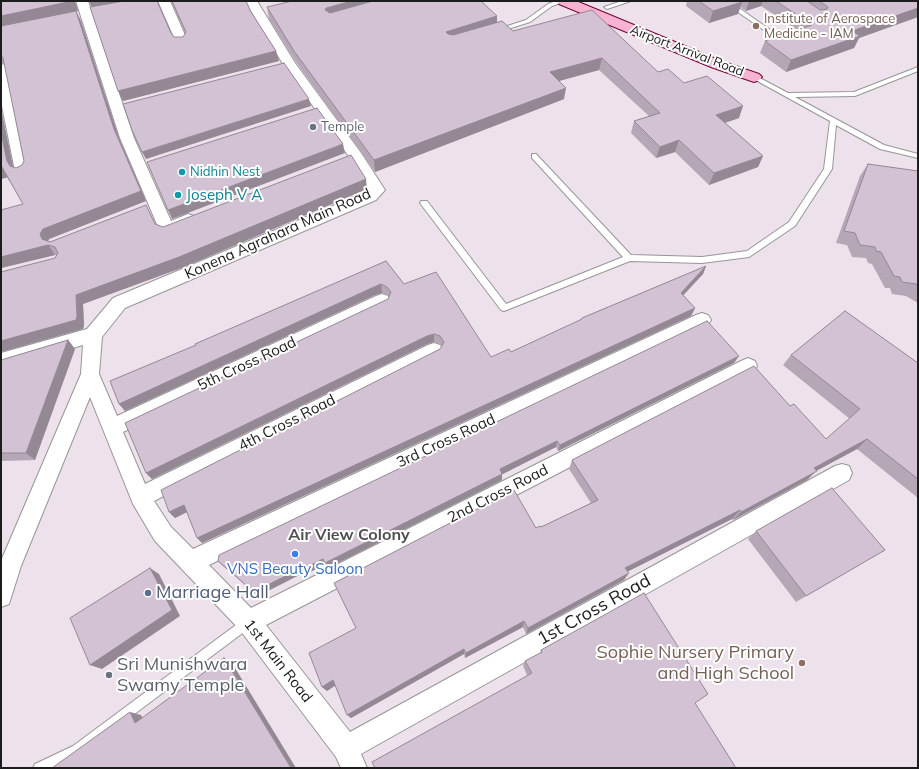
<!DOCTYPE html>
<style>
body{margin:0}
#map{position:relative;width:919px;height:769px;overflow:hidden;background:#ede1eb;font-family:Mulish,sans-serif}
canvas{display:block}
.frame{position:absolute;inset:0;border:2px solid #1c1c1c;pointer-events:none}
</style>
<div id="map">
<canvas width="919" height="769"></canvas>
<div class="frame"></div>
</div>
<script>
const context = document.querySelector('canvas').getContext('2d');
context.lineJoin = 'round';
const toPath = rows => new Path2D(rows.map(r => 'M' + r).join(''));
function trace(path, color, width, dash) { context.strokeStyle = color; context.lineWidth = width; context.lineCap = dash ? 'butt' : 'round'; context.setLineDash(dash || []); context.stroke(path); }
function paint(path, color) { context.fillStyle = color; context.fill(path, 'evenodd'); }
function write(font, color, halo, rows, align = 'center') {
  context.font = font + ' Mulish,sans-serif'; context.lineWidth = 4; context.setLineDash([]); context.textBaseline = 'middle'; context.strokeStyle = halo; context.fillStyle = color; for (const [text, x, y, turn = 0] of rows) {
    context.save(); context.translate(x, y); context.rotate((+turn || 0) * Math.PI / 180); context.textAlign = isNaN(turn) ? turn : align; if (halo) context.strokeText(text, 0, 0); context.fillText(text, 0, 0); context.restore();
  }
}
const lane = toPath([
 [556,1,565,1,552,6,530,22,498,32,495,30,526,20,548,4,556,1],
 [622,1,631,1,607,9,604,7,622,1],
 [722,1,729,1,776,34,771,35,722,1],
 [918,67,918,71,855,96,795,97,884,145,918,154,918,158,880,149,836,125,832,169,795,226,749,257,702,263,630,261,504,311,501,310,420,203,421,201,427,201,506,304,623,257,532,158,532,154,536,154,631,255,702,257,747,251,789,222,824,169,830,121,752,78,752,76,756,76,788,93,854,92,918,67],
 [248,616,252,618,254,622,252,626,81,754,53,768,33,768,35,764,73,746,248,616]
]);
const street = toPath([
 [76,1,88,1,134,138,171,221,188,214,194,216,196,220,194,224,167,235,161,233,159,229,120,138,76,1],
 [158,1,170,1,188,42,186,45,182,46,178,45,176,42,158,1],
 [245,1,257,1,295,63,361,153,385,190,376,200,125,308,102,337,99,374,117,416,376,296,382,294,388,296,391,301,388,306,123,432,145,484,428,345,434,343,440,345,443,350,440,355,154,501,171,527,193,549,696,315,702,313,708,315,711,320,708,325,209,565,251,608,741,361,748,358,755,361,757,366,755,371,266,625,350,732,835,466,842,464,849,466,852,473,849,480,361,754,367,768,341,768,336,757,240,630,155,541,133,504,90,397,21,566,9,604,1,607,1,561,81,374,83,345,1,369,1,353,87,329,113,298,366,192,369,189,350,158,283,64,245,1],
 [1,64,6,65,8,68,29,171,27,174,22,176,17,174,15,171,1,101,1,64]
]);
const secondary = toPath([
 [557,1,576,1,721,61,759,74,762,77,759,80,754,82,711,67,559,4,557,1]
]);
trace(lane, '#969696', 2);
trace(street, '#969696', 2);
trace(secondary, '#71042f', 2);
paint(lane, '#fff');
paint(street, '#fff');
paint(secondary, '#f9b3d2');
paint(toPath([
 [1,1,75,1,78,11,76,11,81,21,119,138,146,201,49,239,48,241,50,242,151,215,155,224,163,227,367,189,184,267,83,304,84,325,83,329,55,258,56,255,55,255,1,268,23,204,7,177,1,179,1,109,13,167,16,168,22,165,24,161,5,63,1,63],
 [171,1,246,1,251,12,276,51,279,61,123,101,92,7,171,33,174,37,183,37,185,33],
 [687,1,918,1,918,17,859,38,854,48,786,72,760,53,765,41,797,30,761,6,746,11,740,7,738,14,709,23,686,6],
 [267,7,497,16,497,22,513,31,658,72,684,83,739,118,725,123,763,156,758,167,709,185,675,152,656,158,631,133,634,121,649,116,599,70,559,81,564,99,375,172,296,62,269,19],
 [868,164,918,171,918,303,906,296,892,294,890,288,885,288,872,264,868,263,866,258,852,257,847,245,836,243,860,176],
 [386,261,404,284,491,357,511,352,581,320,582,318,706,266,703,274,683,295,695,308,691,316,202,543,187,512,175,518,169,512,440,349,442,346,440,344,434,342,427,344,152,479,146,473,388,299,389,296,388,295,382,293,375,295,125,411,119,404,196,345],
 [68,340,75,349,35,460,1,461,1,360],
 [791,355,918,363,918,498,857,449,816,471,807,480,733,520,732,519,628,571,624,580,526,634,523,627,465,658,464,654,351,718,335,686,327,691,322,687,356,628,536,528,541,527,591,503,569,469,572,460,790,406,826,439,850,419,783,365],
 [734,363,558,451,556,447,502,474,502,480,328,568,326,564,310,572,309,570,258,596,223,566,218,561],
 [756,531,885,550,796,602,748,539],
 [541,650,695,703,527,675,523,666,525,661,540,653]
]), '#b5a7b6');
paint(toPath([
 [73,1,75,1,78,11,76,11,81,21,119,138,146,201,49,239,47,243,55,255,1,268,1,257,42,239,40,234,1,27,1,16],
 [89,1,126,1,92,8],
 [352,1,394,1,327,21,325,10,326,8],
 [749,1,763,1,761,6,746,11],
 [742,2,738,14,709,23,713,11],
 [918,8,918,17,859,38,854,48,786,72,791,60,852,31],
 [497,16,497,27,447,43,446,32],
 [276,51,279,61,123,101,118,91],
 [602,58,599,70,548,84,550,72],
 [566,88,564,99,375,172,374,160],
 [309,99,311,106,146,159,142,152],
 [743,106,739,118,712,127,716,115],
 [1,109,14,171,7,161,1,132],
 [679,140,675,152,656,158,660,147],
 [343,144,345,153,172,219,168,210],
 [763,156,758,167,709,185,714,173],
 [1,167,2,167,9,177,1,179],
 [366,179,367,189,184,267,83,304,84,325,83,329,1,352,1,341,76,295],
 [706,266,703,274,678,301,681,293],
 [381,284,382,293,375,295,125,411,119,404,374,287],
 [695,308,691,316,202,543,197,538],
 [434,334,434,342,427,344,152,479,146,473,427,336],
 [68,340,75,349,35,460,26,453],
 [739,356,734,363,558,451,560,445],
 [867,439,857,449,816,471,807,480,733,520,741,512,814,468],
 [557,441,556,447,499,476,500,469],
 [502,474,502,480,328,568,326,564,310,572,309,570,258,596,254,592,307,565,323,559],
 [184,505,189,511,175,518,169,512],
 [740,510,732,519,621,575,625,568],
 [150,568,159,574,180,616,102,669,90,665],
 [629,573,624,580,526,634,528,628],
 [524,621,523,627,465,658,466,653],
 [464,649,464,654,351,718,347,715],
 [224,658,232,663,296,768,291,768],
 [333,680,337,684,327,691,322,687],
 [130,712,141,715,147,726,135,723]
]), '#948894');
const building = toPath([
 [1,1,73,1,1,16,1,1],
 [124,1,157,1,171,33,174,37,183,37,186,32,172,1,246,1,251,12,276,51,118,91,90,7,124,1],
 [292,1,352,1,326,8,325,10,330,13,373,1,481,1,497,16,446,32,448,34,453,35,502,21,513,31,592,10,658,72,668,69,684,83,707,76,743,106,716,115,763,156,714,173,679,140,660,147,634,121,660,113,602,58,550,72,566,88,374,160,294,51,267,7,292,1],
 [699,1,740,1,742,2,713,11,699,1],
 [776,1,807,1,820,10,827,9,828,7,819,1,918,1,918,8,852,31,860,36,791,60,765,41,812,25,776,1],
 [76,11,114,129,141,191,43,229,40,234,42,239,50,242,146,205,155,224,163,227,351,155,366,179,179,257,76,295,77,316,76,320,1,341,1,272,55,258,58,253,55,247,48,245,1,257,1,210,23,204,2,167,1,167,1,132,7,161,10,166,16,168,22,165,24,161,3,58,1,55,1,26,76,11],
 [284,63,309,99,142,152,132,130,123,104,284,63],
 [317,108,343,144,168,210,147,162,317,108],
 [868,164,918,171,918,285,916,284,902,282,900,277,894,276,881,252,876,251,875,247,860,245,855,233,844,231,868,164],
 [386,261,404,284,436,272,491,357,509,349,511,352,582,319,582,318,706,266,681,293,695,308,197,538,184,505,169,512,161,490,440,349,444,342,440,336,434,334,427,336,146,473,125,423,388,299,391,292,387,287,381,284,374,287,119,404,110,381,196,345,195,344,386,261],
 [845,311,918,363,918,479,867,439,814,468,817,471,741,512,740,510,625,568,629,573,528,628,524,621,466,653,464,649,347,715,333,680,322,687,309,653,356,628,334,583,514,490,536,528,540,526,541,527,598,500,572,460,754,366,790,406,794,404,826,439,860,409,791,355,845,311],
 [707,321,739,356,560,445,557,441,500,469,502,474,325,563,323,559,307,567,307,565,254,592,218,561,219,555,707,321],
 [68,340,26,453,1,453,1,360,68,340],
 [832,488,885,550,806,596,756,531,832,488],
 [150,568,172,610,90,665,70,618,150,568],
 [644,593,708,694,695,703,736,768,375,768,372,762,532,673,525,661,542,652,541,650,644,593],
 [224,658,291,768,52,768,130,712,135,723,224,658]
]);
paint(building, '#d3c2d4');
trace(building, '#948894', 1);
for (const [x, y, r, color] of [
 [756,26,4,"#8d6e63"],
 [313,127,4,"#6b7280"],
 [182,172,4,"#0f9aa8"],
 [178,195,4,"#0f9aa8"],
 [295,554,4,"#3f7fe0"],
 [148,593,4,"#5c6f8a"],
 [802,663,4,"#8d6e63"],
 [109,675,4,"#6b7280"]
]) { const dot = new Path2D(); dot.arc(x, y, r, 0, 2 * Math.PI); context.fillStyle = color; context.fill(dot); trace(dot, '#fff', 1.5); }
write('13px', '#785e54', '#fff', [
 ["Institute of Aerospace",764,19],
 ["Medicine - IAM",764,34]
], 'left');
write('13px', '#1c1c1c', '#fff', [
 ["Airport Arrival Road",687,51,21]
]);
write('13px', '#5b616d', '#fff', [
 ["Temple",321,127]
], 'left');
write('13px', '#0d838f', '#fff', [
 ["Nidhin Nest",190,172]
], 'left');
write('15px', '#0d838f', '#fff', [
 ["Joseph V A",186,195]
], 'left');
write('15px', '#1c1c1c', '#fff', [
 ["Konena Agrahara Main Road",278,234,-24],
 ["5th Cross Road",247,364,-25],
 ["4th Cross Road",287,423,-27],
 ["3rd Cross Road",446,441,-25],
 ["2nd Cross Road",498,494,-27],
 ["1st Main Road",278,661,52]
]);
write('15px', '#366cbe', '#fff', [
 ["VNS Beauty Saloon",295,569]
]);
write('bold 16px', '#4f4f4f', '#fff', [
 ["Air View Colony",349,535]
]);
write('18px', '#4e5e75', '#fff', [
 ["Marriage Hall",156,593]
], 'left');
write('18px', '#1c1c1c', '#fff', [
 ["1st Cross Road",594,610,-29]
]);
write('18px', '#785e54', '#fff', [
 ["Sophie Nursery Primary",794,653],
 ["and High School",794,674]
], 'right');
write('18px', '#5b616d', '#fff', [
 ["Sri Munishwara",117,665],
 ["Swamy Temple",117,686]
], 'left');
</script>
